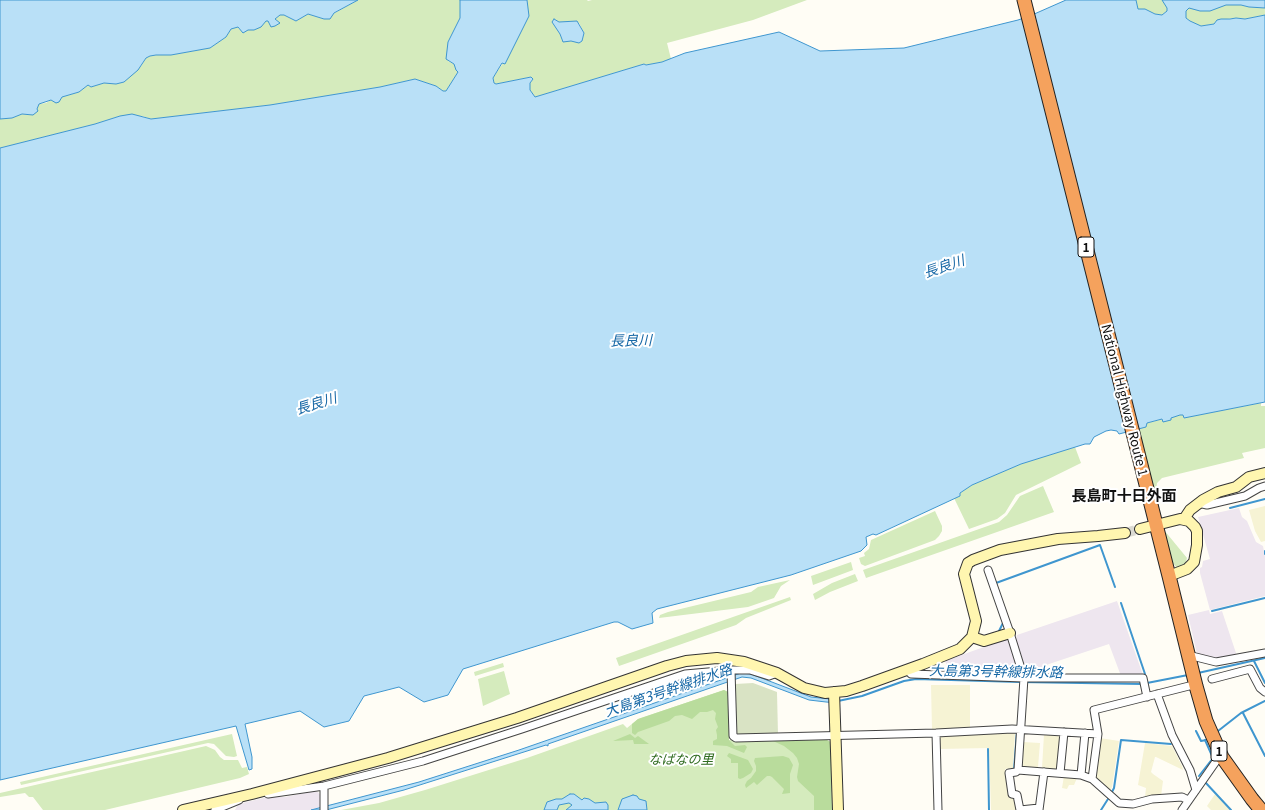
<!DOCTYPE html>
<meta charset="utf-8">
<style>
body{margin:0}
canvas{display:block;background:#fffdf5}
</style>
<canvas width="1265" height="810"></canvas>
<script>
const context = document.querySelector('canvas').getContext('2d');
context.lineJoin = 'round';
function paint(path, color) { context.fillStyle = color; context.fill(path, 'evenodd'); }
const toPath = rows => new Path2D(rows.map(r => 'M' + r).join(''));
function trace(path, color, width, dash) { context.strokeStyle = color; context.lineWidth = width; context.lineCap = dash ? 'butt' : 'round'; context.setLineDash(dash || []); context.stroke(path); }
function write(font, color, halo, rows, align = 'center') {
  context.font = font + ' Georgia,"Noto Sans JP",serif'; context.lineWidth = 4; context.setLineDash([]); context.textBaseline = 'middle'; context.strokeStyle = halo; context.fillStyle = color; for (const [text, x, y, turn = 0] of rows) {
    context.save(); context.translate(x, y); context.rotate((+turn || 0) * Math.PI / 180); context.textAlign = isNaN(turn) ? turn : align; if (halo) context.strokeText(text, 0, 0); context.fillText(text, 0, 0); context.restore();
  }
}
paint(toPath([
 [1239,508,1242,517,1247,521,1256,542,1263,546,1265,556,1265,596,1210,610,1200,573,1200,568,1202,567,1203,561,1210,559,1198,517],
 [1117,601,1143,675,1121,676,1109,644,1049,664,1028,675,1027,674,1015,640,1017,635],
 [1209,610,1210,614,1222,611,1237,656,1217,660,1197,654,1188,615],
 [1006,639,1009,640,1020,673,1018,675,950,673,945,661],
 [314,791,318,792,321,796,322,807,311,810,235,810,238,804,272,796,285,797]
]), '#eee6ef');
paint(toPath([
 [1265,506,1265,541,1261,542,1255,531,1249,510],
 [931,685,970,685,970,729,932,730],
 [975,732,998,734,998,732,1015,732,1013,768,1005,769,1009,798,1015,799,1016,810,991,810,989,748,939,749,940,734],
 [1044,734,1060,734,1058,770,1043,769,1042,768],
 [1100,738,1119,741,1112,787,1110,791,1095,778],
 [1023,742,1040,743,1038,767,1037,768,1023,767,1021,765],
 [1145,743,1172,746,1182,766,1183,770,1156,757,1155,757,1151,772,1153,774,1163,781,1161,796,1145,797,1146,788,1138,785],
 [1064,776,1077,778,1074,785,1069,785,1067,789,1062,788],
 [1215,794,1230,810,1211,810,1207,806]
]), '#f6f3d4');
paint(toPath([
 [358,0,460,0,460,18,448,42,448,61,454,64,458,72,446,91,443,91,436,86,415,79,380,87,270,105,151,119,142,116,120,116,95,124,0,148,0,119,12,118,22,114,29,115,37,109,39,104,46,103,51,100,56,102,62,97,79,92,88,85,91,87,104,83,116,84,124,82,141,66,146,58,150,56,156,55,171,55,210,48,226,37,231,29,238,27,239,29,254,30,260,27,266,21,269,20,269,24,280,23,275,19,280,15,284,15,296,21,308,14,324,19],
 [527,0,587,0,588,1,592,0,807,0,753,20,667,43,671,59,662,62,646,65,644,64,535,97,530,90,530,83,533,79,531,77,496,84,494,83,493,78,503,63,504,64,529,16],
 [554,19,558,22,567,22,570,21,579,23,584,33,582,41,581,42,562,40,560,34,552,22],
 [1136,0,1162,0,1167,6,1167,11,1162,15,1155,14,1145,9,1138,9],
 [1226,5,1241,5,1249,7,1265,8,1265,15,1245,19,1236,18,1217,20,1214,24,1201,26,1196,25,1186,18,1186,11,1189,8],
 [1261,403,1261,406,1265,406,1265,448,1242,453,1244,458,1162,478,1157,483,1156,491,1153,490,1138,429,1146,427,1147,423,1180,415,1183,415,1183,418],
 [1075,447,1081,463,1016,495,1005,513,997,519,969,529,954,498,960,496,960,493,972,485,1021,464],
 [1043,486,1054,512,866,578,863,570,999,522,1007,515,1020,496],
 [935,511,942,526,942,531,939,536,935,540,865,566,861,564,859,558,865,556,864,553,869,549,871,540],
 [1164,530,1187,558,1185,565,1177,568,1171,561],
 [851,562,853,570,813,585,811,576],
 [855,574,858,581,830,592,815,600,813,594,832,583],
 [790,580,781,586,774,598,748,607,659,618,660,615,668,612,751,592,758,587],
 [790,597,791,600,746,618,736,625,619,666,616,658],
 [503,663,504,667,475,676,474,672],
 [504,671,510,694,483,706,478,679],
 [724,690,728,692,729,740,823,738,832,810,341,810,379,803,425,790,527,758,623,724,627,728,638,719],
 [232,734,237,756,234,757,226,756,214,744,208,743,21,785,20,782],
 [206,746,215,750,220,757,224,760,238,760,242,768,247,767,249,774,240,778,105,810,43,810,33,797,29,797,25,793,0,797,0,793]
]), '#d5ebbd');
paint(toPath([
 [724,690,728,692,729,740,735,746,745,745,747,747,744,753,727,746,713,745,713,741,717,739,717,735,716,730,718,727,715,719,716,713,713,710,707,712,700,712,692,719,682,715,675,716,669,721,638,732,635,735,632,733,632,724,638,719],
 [630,734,635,738,638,736,649,744,634,744,633,740,613,741],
 [823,738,831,742,832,810,814,810,814,796,798,781,797,777,799,764,797,758,793,753,784,746,773,741,750,742,750,739],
 [729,753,748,760,753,769,751,773,743,778,740,779,738,778,738,763,731,763,731,759,727,756],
 [783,756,789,758,793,765,790,774,790,793,782,794,784,789,772,777,770,776,767,776,757,785,754,782,746,788,745,785,747,781,751,778,756,771,756,766,754,761,755,758]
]), '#b9dc9c');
paint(toPath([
 [753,683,777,692,778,735,739,735,736,732,735,684]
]), '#d9e3c4');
const water = toPath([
 [0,0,358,0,334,13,330,19,324,19,308,14,296,21,284,15,280,15,275,19,280,23,275,26,271,27,268,21,266,21,261,27,254,30,248,30,243,33,238,27,231,29,226,37,210,48,171,55,156,55,150,56,146,58,138,70,124,82,116,84,104,83,91,87,88,85,79,92,62,97,59,102,56,103,51,100,39,104,37,109,38,111,33,115,22,114,12,118,0,119,0,0],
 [460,0,527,0,529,16,505,64,502,63,493,78,494,83,496,84,531,77,533,79,530,83,530,90,535,97,644,64,646,65,662,62,685,53,779,32,820,51,904,48,1018,20,1032,15,1066,0,1136,0,1138,9,1145,9,1155,14,1162,15,1167,11,1167,8,1162,0,1265,0,1265,8,1249,7,1241,5,1226,5,1210,11,1200,11,1189,8,1186,11,1186,18,1190,21,1201,26,1214,24,1217,20,1221,19,1230,19,1236,18,1245,19,1265,15,1265,402,1184,418,1183,415,1180,415,1171,418,1171,420,1163,422,1162,419,1147,423,1146,427,1119,434,1117,431,1111,430,1106,431,1094,437,1090,444,1085,444,1021,464,972,485,960,493,960,496,876,535,873,534,866,537,867,545,861,551,791,575,657,609,652,613,653,623,632,629,618,622,614,622,463,669,448,695,424,702,399,687,364,696,349,721,324,727,300,711,245,724,252,757,252,769,249,770,236,726,0,780,0,148,95,124,120,116,132,114,151,119,270,105,380,87,415,79,436,86,443,91,446,91,458,72,456,70,454,64,446,59,448,42,460,18,460,0],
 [554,19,559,22,577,21,584,33,582,41,579,43,571,41,563,42,560,34,552,22,554,19],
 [741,673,751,674,811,697,839,700,839,703,826,702,809,700,751,678,742,677,548,744,548,746,546,745,404,790,326,810,311,810,419,782,519,750,741,673],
 [570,794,574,794,582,800,584,798,589,799,595,803,606,802,608,805,608,810,566,810,572,805,569,803,559,805,557,810,544,810,547,802,556,799,562,799,570,794],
 [633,795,637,796,639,799,646,801,647,810,618,810,622,799,633,795]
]);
paint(water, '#b9e0f7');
trace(water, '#3f96cf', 1);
trace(toPath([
 [1230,508,1265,499],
 [1265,551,1265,554],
 [996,583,1100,545,1115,587],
 [1121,603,1145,674],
 [1212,611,1265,598],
 [999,631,1003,623],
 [1254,661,1265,683],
 [1198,673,1265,658],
 [1147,683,1188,675],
 [838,701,862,696,904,681,916,679,1020,682,1142,684],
 [1243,713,1265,756],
 [1196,731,1201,741,1206,740],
 [1218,731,1241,713,1265,701],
 [988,749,989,810],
 [1014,770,1017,731],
 [1199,776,1213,758,1205,740],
 [1205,782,1231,810],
 [1112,792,1114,788,1121,740,1171,744],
 [1101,810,1108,799]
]), '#3f96cf', 2);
trace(toPath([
 [1125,533,1140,529]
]), '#dbdad3', 10, [10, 5]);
const street = toPath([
 [1198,503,1207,505,1245,496,1259,488,1265,486],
 [988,570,1010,633,1024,678,1018,770,1081,775,1092,779],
 [1188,655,1216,662,1265,653],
 [731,670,733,736,736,738,936,733,1012,729,1098,734,1092,779,1119,803,1133,804,1152,799,1182,797,1188,800],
 [907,670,911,674,1024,678,1143,678,1147,697],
 [1212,679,1250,669,1260,688,1265,692],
 [1157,694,1172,735,1190,770,1196,790],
 [936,733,938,810],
 [1098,734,1094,710,1189,686,1196,686],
 [1018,770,1016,772,1009,773,1012,794,1017,795,1020,810,1039,808],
 [1060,773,1064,732],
 [1081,775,1085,733],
 [268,794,324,786,423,761,522,729,685,674,731,670,750,670,769,676,777,673],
 [215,810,239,800],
 [324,810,324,786],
 [1039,810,1044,772],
 [1182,810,1217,760,1222,757]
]);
const secondary = toPath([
 [1184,519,1190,510,1203,500,1218,492,1236,487,1249,477,1265,473],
 [1140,529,1180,519,1189,521,1195,527,1197,531,1197,545,1194,562,1187,569,1169,576],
 [972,637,976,621,964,574,968,563,973,560,1000,550,1058,539,1098,536,1125,533],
 [834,692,838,810],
 [183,810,252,794,388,758,517,718,667,666,686,661,717,658,744,662,777,673,804,688,825,693,846,691,862,686,923,664,960,649,972,637,984,641,1010,633]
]);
const highway = toPath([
 [1024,0,1169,576,1196,686,1206,721,1222,757,1252,799,1261,810]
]);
trace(street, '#444', 9);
trace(secondary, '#333', 12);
trace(highway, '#222', 15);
trace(street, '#fff', 7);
trace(secondary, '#fff6b0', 10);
trace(highway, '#f5a25d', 13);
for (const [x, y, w] of [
 [1086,247,16],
 [1219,751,16]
]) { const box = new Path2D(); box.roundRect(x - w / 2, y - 10, w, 20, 3); context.fillStyle = '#fff'; context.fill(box); trace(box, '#111', 1); }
write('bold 12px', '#111', null, [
 ["1",1086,247],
 ["1",1219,751]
]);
write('13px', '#111', '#fff', [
 ["National Highway Route 1",1125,400,76]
]);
write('italic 13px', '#2f6b1f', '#fff', [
 ["なばなの里",681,759]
]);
write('italic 14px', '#1768a6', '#fff', [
 ["長良川",944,266,-19],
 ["長良川",631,340,-1],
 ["長良川",316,403,-17],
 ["大島第3号幹線排水路",996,671,1],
 ["大島第3号幹線排水路",668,690,-19]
]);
write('bold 15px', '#111', '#fff', [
 ["長島町十日外面",1124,495]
]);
</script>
